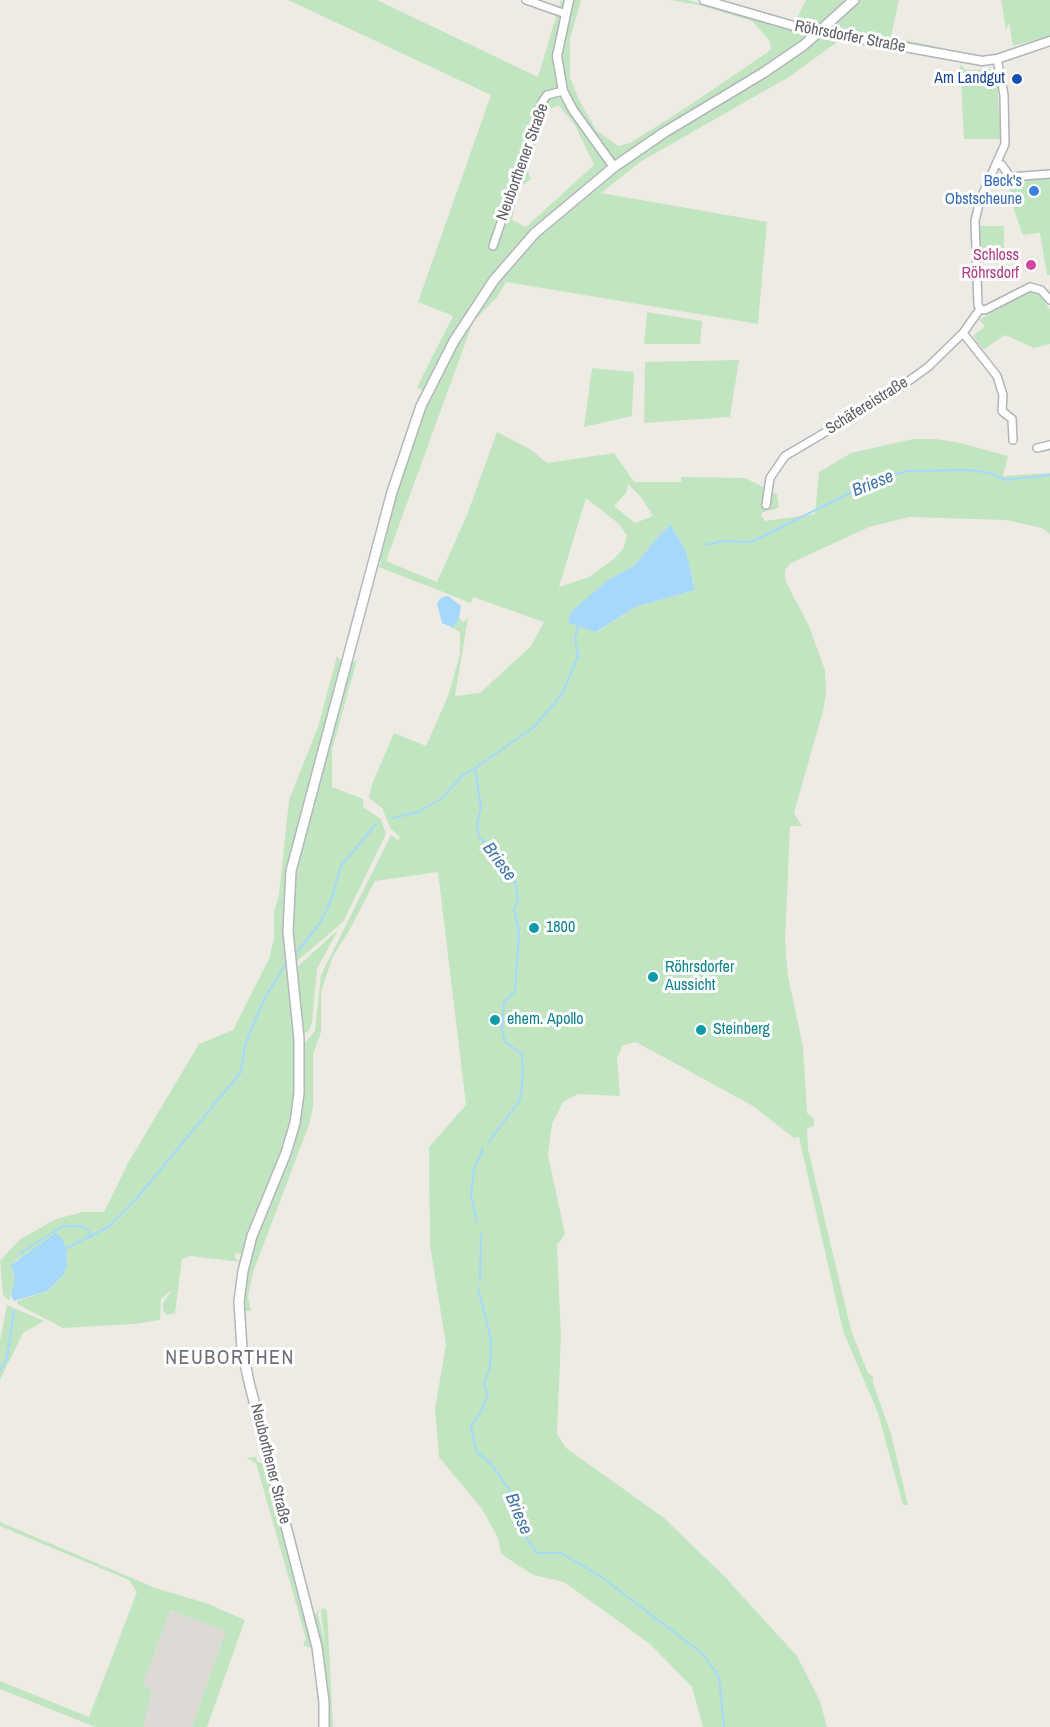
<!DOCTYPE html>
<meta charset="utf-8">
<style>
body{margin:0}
canvas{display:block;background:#eeebe4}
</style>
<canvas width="1050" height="1727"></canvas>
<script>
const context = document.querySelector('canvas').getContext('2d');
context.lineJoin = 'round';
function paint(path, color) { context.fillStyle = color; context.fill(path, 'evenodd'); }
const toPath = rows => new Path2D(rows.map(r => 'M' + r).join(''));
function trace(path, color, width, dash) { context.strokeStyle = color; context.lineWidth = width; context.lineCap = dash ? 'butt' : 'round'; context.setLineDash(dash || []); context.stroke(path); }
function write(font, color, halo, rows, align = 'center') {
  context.font = font + ' "Archivo Narrow",sans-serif'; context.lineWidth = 6; context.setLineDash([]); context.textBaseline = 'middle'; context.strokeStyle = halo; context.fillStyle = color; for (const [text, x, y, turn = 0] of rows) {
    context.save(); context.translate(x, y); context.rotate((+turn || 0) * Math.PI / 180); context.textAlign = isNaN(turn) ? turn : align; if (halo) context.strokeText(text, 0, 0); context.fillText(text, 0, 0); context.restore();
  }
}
paint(toPath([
 [169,1610,227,1631,192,1727,143,1727,152,1691,143,1684]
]), '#dddad6');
paint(toPath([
 [288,0,377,0,538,77,561,0,581,0,570,39,570,77,578,98,596,130,618,146,630,143,681,111,771,50,770,41,752,21,699,5,670,0,688,0,791,30,806,0,899,0,891,37,947,49,864,36,800,21,794,31,840,40,789,77,640,162,601,193,767,222,758,324,506,282,498,296,473,322,386,561,437,582,467,515,497,432,530,449,547,463,614,453,634,482,681,482,681,477,745,478,777,494,779,508,763,512,761,515,765,521,815,514,819,472,851,453,913,439,936,439,960,443,1008,456,1003,476,1050,473,1050,534,1042,528,1006,520,909,517,869,527,791,563,785,570,785,580,809,626,825,670,826,694,823,711,794,813,802,826,790,826,785,941,788,976,803,1047,807,1113,814,1119,814,1126,807,1128,808,1149,851,1330,868,1373,873,1377,873,1383,891,1434,908,1505,903,1505,878,1413,843,1331,799,1137,794,1138,753,1106,636,1042,623,1045,617,1058,620,1096,578,1094,563,1102,552,1124,548,1155,565,1234,557,1245,561,1336,557,1434,566,1448,664,1518,725,1577,797,1656,820,1701,827,1727,703,1727,692,1687,650,1644,564,1582,533,1575,501,1554,498,1538,482,1509,439,1457,435,1408,446,1345,430,1245,429,1147,466,1105,438,872,375,881,349,931,333,956,321,992,321,1032,313,1054,313,1107,309,1125,253,1272,248,1297,251,1311,246,1311,242,1306,251,1252,291,1150,303,1093,303,1045,315,1031,321,975,391,835,398,840,400,837,391,829,382,808,369,798,372,784,394,733,426,746,448,696,460,654,460,632,453,628,459,618,463,622,468,618,455,696,480,693,530,647,544,622,473,597,471,603,379,567,381,561,377,559,394,497,429,395,417,387,453,316,418,302,491,95],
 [558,105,575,125,594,165,526,227,512,220,517,199,521,187,531,179,528,171,530,162,546,111],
 [628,484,641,497,653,516,635,523,614,506,626,493],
 [586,498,619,524,627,536,623,549,614,559,589,577,559,587],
 [671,525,686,552,695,590,635,607,597,632,588,628,608,580,634,566,662,532],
 [1001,0,1050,0,1050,36,1013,46,1009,22,1006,30],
 [960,64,966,70,996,69,1001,139,964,139],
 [1050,169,1050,275,1047,275,1040,233,1023,235,1011,202,1008,174],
 [979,226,1004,226,1004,248,979,250],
 [1028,291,1040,294,1050,310,1050,344,1034,348,1005,335,983,350,973,336,985,326,979,320],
 [647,312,702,321,700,344,644,344],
 [739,360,730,417,644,423,645,362],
 [592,368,634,372,632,416,584,427],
 [337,656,342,662,292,847,285,887,283,932,295,1041,293,1105,282,1153,247,1234,242,1254,235,1253,235,1258,241,1262,190,1256,182,1259,175,1313,167,1315,163,1310,163,1303,172,1290,161,1299,160,1320,134,1324,63,1328,17,1304,17,1301,47,1291,64,1274,67,1256,62,1238,16,1260,12,1270,15,1279,13,1289,9,1301,3,1295,0,1261,19,1240,56,1219,83,1212,104,1212,128,1163,199,1044,233,1030,269,959,274,938,274,912,279,895,289,800,318,727],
 [357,660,332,750,332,787,363,799,363,807,381,819,386,834,343,922,296,962,292,924,295,872,350,663],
 [338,930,317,969,312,1022,309,1031,302,1034,297,967],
 [7,1305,44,1321,23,1333,0,1380,0,1341],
 [256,1457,257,1462,266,1464,312,1645,310,1648,303,1645,306,1639,256,1463,246,1458],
 [0,1522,155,1588,206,1603,245,1620,207,1727,192,1727,226,1631,170,1610,143,1684,152,1691,143,1727,95,1727,0,1689,0,1681,89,1717,137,1592,129,1580,0,1526],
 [320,1608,318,1614,326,1648,321,1614,322,1608,327,1610,333,1727,327,1727,326,1678,313,1616]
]), '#c2e5c1');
paint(toPath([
 [671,525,686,552,695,590,635,607,596,632,568,623,571,612,608,580,634,566,662,532],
 [448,596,461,606,459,618,453,628,442,623,437,603,442,597],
 [56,1233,62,1238,66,1248,67,1265,64,1274,47,1291,14,1301,11,1296,15,1279,11,1265]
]), '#a6d8fc');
trace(toPath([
 [705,545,723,541,751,542,876,480,907,471,969,470,990,473,1006,480,1050,475],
 [393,818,418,812,441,799,463,775,475,768],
 [295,954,320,923,331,900,341,866,376,824],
 [489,1142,520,1100,523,1076,522,1054,505,1042,502,1029,504,1002,515,991,519,932,514,909,518,902,516,883,497,854,479,837,477,824,481,807,475,768,534,727,562,694,578,656,575,639,578,627],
 [477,1222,471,1196,474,1169,483,1149],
 [65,1249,108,1227,137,1198,241,1072,245,1046,252,1027,266,996,288,960],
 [19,1254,63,1226,82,1226,89,1231,91,1237],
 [480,1280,481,1234],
 [478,1288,491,1339,490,1367,484,1384,488,1394,481,1412,471,1426,476,1451,491,1464,514,1496,523,1532,537,1553,561,1553,600,1576,703,1654,719,1677,724,1727],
 [0,1370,7,1358,14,1311]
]), '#a6d8fc', 2);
const minor = toPath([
 [526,0,566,14],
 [997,164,1002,165,1010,177,1050,174],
 [493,246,542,102,547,95,563,91],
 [980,309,978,305,975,221,980,200,1005,144,1004,95,997,59],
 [980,309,985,310,1030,287,1041,290,1050,300],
 [963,333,997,376,1003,395,1002,411,1012,419,1013,440],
 [1037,448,1050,445],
 [766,505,770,478,785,456,892,393,928,367,963,333,980,309]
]);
const tertiary = toPath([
 [569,0,557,56,563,91,573,110,614,167],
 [704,0,797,27],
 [844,36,982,61,997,59,1050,41]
]);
const secondary = toPath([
 [324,1727,324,1702,317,1647,249,1382,242,1349,239,1302,243,1271,252,1236,286,1153,295,1123,299,1093,299,1039,288,931,291,871,392,492,421,406,454,341,494,280,535,233,614,167,665,132,763,73,804,45,854,0]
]);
trace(minor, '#b1b4b8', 10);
trace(tertiary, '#b1b4b8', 11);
trace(secondary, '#b3b6bb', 12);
trace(minor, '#fff', 7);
trace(tertiary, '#fff', 8);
trace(secondary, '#fff', 9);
const tertiaryBridge = toPath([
 [797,27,844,36]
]);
trace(tertiaryBridge, '#b1b4b8', 11, []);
trace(tertiaryBridge, '#fff', 8);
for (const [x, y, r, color] of [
 [1017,79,6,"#1a4fb4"],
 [1034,191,6,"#3f7fe0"],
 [1031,265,6,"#d1479c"],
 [534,928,6,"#0f9aa8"],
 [653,977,6,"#0f9aa8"],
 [495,1020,6,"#0f9aa8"],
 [701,1030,6,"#0f9aa8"]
]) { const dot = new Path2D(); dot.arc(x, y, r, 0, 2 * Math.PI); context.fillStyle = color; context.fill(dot); trace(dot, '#fff', 2); }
write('16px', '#5c6064', '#fff', [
 ["Röhrsdorfer Straße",850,37,11],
 ["Neuborthener Straße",523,162,-70],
 ["Schäfereistraße",867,406,-32],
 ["Neuborthener Straße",270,1464,76]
]);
write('16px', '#164399', '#fff', [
 ["Am Landgut",1005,79]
], 'right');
write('16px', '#366cbe', '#fff', [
 ["Beck's",1022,182],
 ["Obstscheune",1022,200]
], 'right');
write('16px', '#b23c85', '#fff', [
 ["Schloss",1019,256],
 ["Röhrsdorf",1019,274]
], 'right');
write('16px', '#0d838f', '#fff', [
 ["1800",546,928],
 ["Röhrsdorfer",665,968],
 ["Aussicht",665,986],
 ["ehem. Apollo",507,1020],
 ["Steinberg",713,1030]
], 'left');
write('italic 18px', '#4378ae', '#fff', [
 ["Briese",873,484,-22],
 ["Briese",499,862,53],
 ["Briese",518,1514,67]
]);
context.letterSpacing = '1.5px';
write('20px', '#6d7176', '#fff', [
 ["NEUBORTHEN",230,1359]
]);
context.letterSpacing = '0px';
</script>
